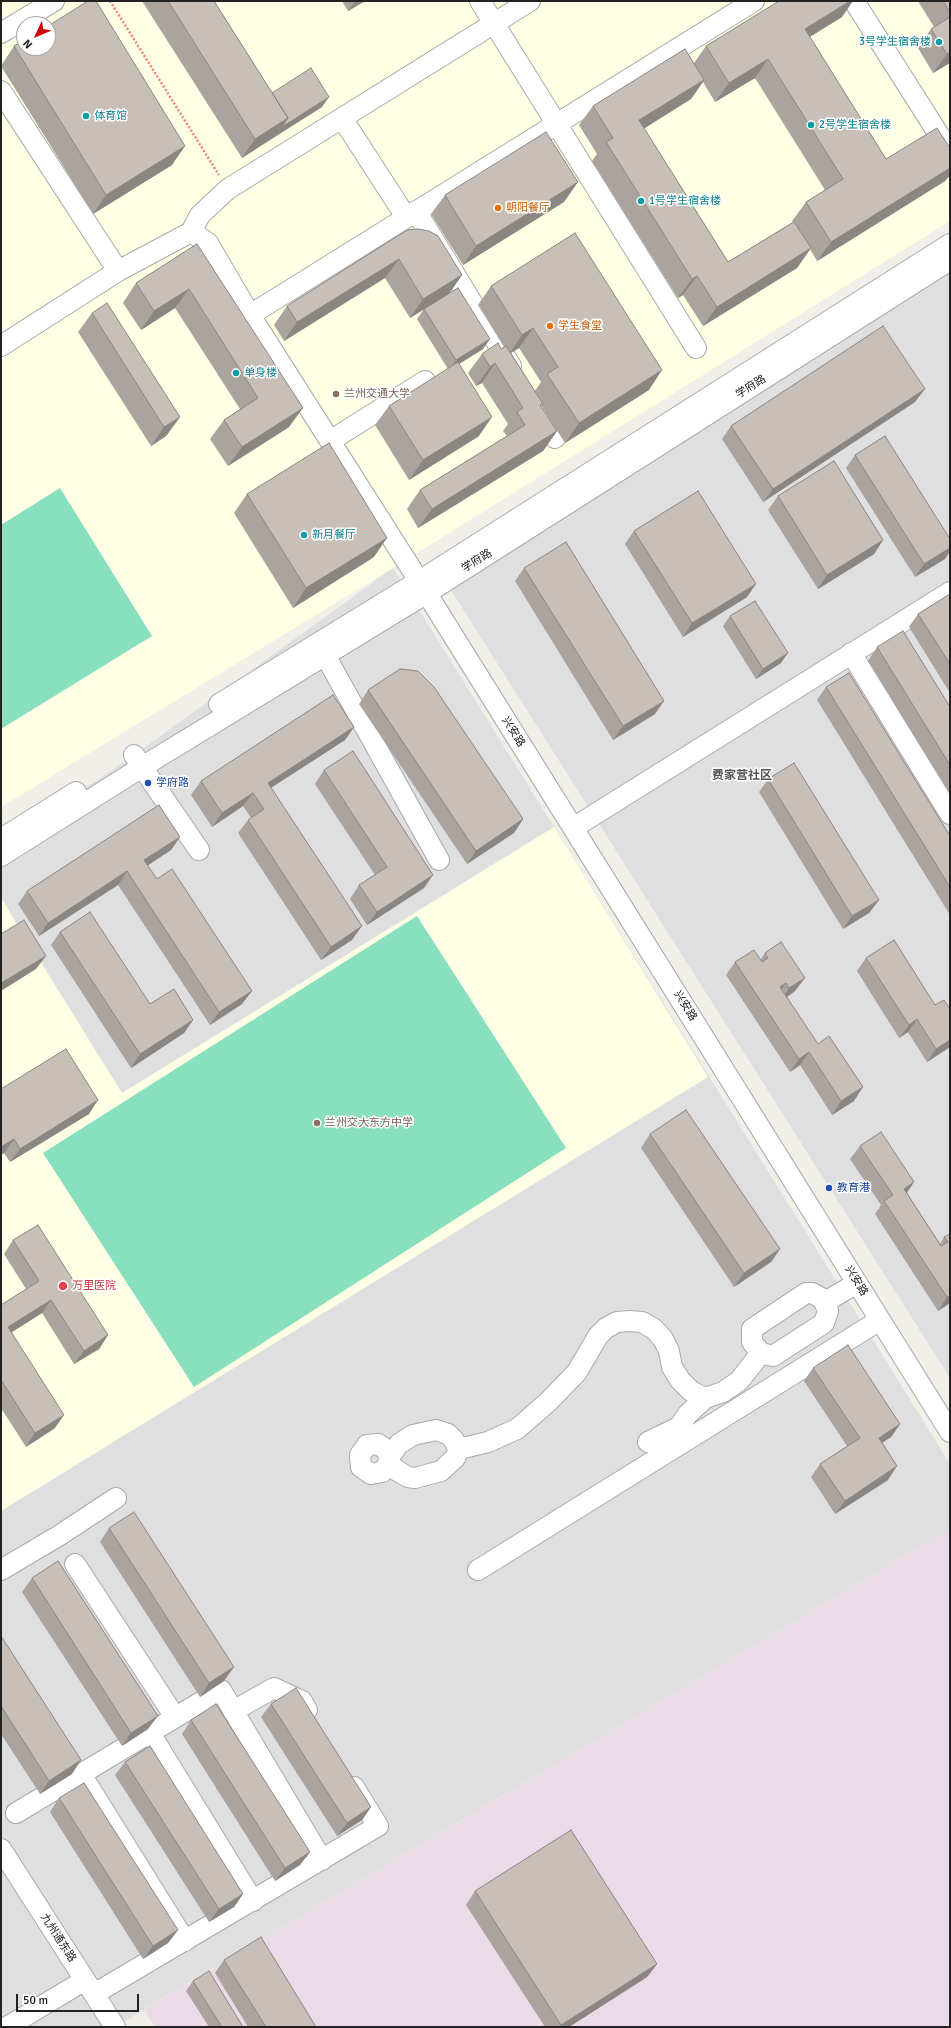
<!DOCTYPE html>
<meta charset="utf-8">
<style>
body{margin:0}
#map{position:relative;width:951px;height:2028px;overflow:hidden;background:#f2efe9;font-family:Signika,sans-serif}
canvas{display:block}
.frame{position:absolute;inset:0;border:2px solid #222;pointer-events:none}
.north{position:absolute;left:16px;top:16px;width:40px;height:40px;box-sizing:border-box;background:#fff;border:1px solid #a7a7a7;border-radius:50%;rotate:226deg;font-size:11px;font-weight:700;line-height:16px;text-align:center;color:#222}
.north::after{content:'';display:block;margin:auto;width:14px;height:18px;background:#d40000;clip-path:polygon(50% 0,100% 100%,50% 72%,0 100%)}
.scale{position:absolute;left:16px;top:1994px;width:123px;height:18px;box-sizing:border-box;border:2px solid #222;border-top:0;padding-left:5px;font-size:12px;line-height:14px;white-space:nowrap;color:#222;-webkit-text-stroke:3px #fff;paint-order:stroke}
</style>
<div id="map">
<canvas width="951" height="2028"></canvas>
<div class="frame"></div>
<div class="north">N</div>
<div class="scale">50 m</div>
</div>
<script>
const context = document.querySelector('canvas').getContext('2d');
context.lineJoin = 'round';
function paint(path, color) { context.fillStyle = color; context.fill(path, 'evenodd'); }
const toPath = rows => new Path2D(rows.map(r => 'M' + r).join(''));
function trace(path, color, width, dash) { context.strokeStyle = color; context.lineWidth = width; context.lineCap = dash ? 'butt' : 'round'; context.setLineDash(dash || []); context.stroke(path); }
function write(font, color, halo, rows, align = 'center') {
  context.font = font + ' Signika,"Noto Sans SC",sans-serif'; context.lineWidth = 3; context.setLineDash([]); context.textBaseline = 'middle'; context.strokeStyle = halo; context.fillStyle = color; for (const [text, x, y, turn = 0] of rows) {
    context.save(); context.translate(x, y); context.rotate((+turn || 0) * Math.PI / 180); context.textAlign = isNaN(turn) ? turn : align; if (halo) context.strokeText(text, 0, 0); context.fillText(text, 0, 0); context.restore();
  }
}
paint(toPath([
 [950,251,950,1378,440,573],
 [393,568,950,1464,950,1529,115,2027,1,2027,1,845,134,755]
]), '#e0dfdf');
paint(toPath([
 [950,1529,950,2027,155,2027,144,2010]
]), '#ebdbe8');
paint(toPath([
 [1,1,950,1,950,221,393,568,1,807],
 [24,24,48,24,48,48,24,48],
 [554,827,708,1077,1,1511,1,898,122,1093]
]), '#ffffe5');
paint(toPath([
 [60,488,152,636,1,729,1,525],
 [417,916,566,1148,194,1387,43,1153]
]), '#88e0be');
const minor = toPath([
 [480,1,696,348],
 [854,1,950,152],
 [1,33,54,1],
 [1,91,118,271],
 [342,118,406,217],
 [416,211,511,366],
 [191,232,200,215,228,189,530,1],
 [250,315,754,1],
 [1,346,118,271,191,232,208,243,250,315,419,581,950,1432],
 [539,412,555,438],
 [330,441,425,381],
 [851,653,950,814],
 [325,655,439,860],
 [219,704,419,581,950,244],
 [134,755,199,850],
 [573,828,950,592],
 [1,839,76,792],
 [1,856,142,767,427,593,950,260],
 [806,1293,812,1293,823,1299,828,1311,824,1323,773,1356,761,1353,752,1342,752,1329,806,1293],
 [825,1302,857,1283],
 [648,1442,679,1427,687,1415,705,1398,723,1392,739,1381,761,1353],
 [459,1449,488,1442,517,1429,548,1402,577,1372,598,1336,606,1328,617,1322,629,1321,642,1322,654,1329,663,1339,669,1351,672,1367,680,1380,691,1391,705,1398],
 [389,1457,399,1444,413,1435,436,1430,448,1434,453,1439,459,1449],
 [389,1463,382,1472,371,1474,361,1467,360,1455,367,1445,378,1444,388,1451,389,1463,396,1470,408,1477,415,1478,441,1471,455,1458,459,1449],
 [75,1564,175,1717],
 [1,1570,60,1535,116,1498],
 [478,1570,880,1320],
 [233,1711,274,1688,302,1701,307,1710],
 [150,1733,253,1901],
 [81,1774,185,1941],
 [16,1813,221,1690,322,1860],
 [1,1849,115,2027],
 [94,1994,378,1826,354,1787],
 [7,2027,85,1980]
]);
trace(minor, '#a9a9a9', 22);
trace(toPath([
 [110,1,219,175]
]), '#fa8072', 2.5, [2, 2]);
trace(minor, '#fff', 20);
paint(toPath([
 [142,1,214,1,272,93,322,107,242,158],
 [342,1,365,1,348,11],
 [918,1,950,1,950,63,933,73,918,48,931,29,934,27],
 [842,17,810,37,886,159,950,148,950,175,945,181,817,261,810,249,797,268,703,326,683,295,678,298,592,161,597,154,579,125,593,106,694,63,706,46],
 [755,78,825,190,806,202,792,221,793,222,728,262,644,128,691,99,703,82,715,102],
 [14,46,172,165,93,214,1,66],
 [445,195,564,202,463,265,431,214],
 [407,230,462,275,449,293,483,349,459,364,479,436,409,480,375,425,389,406,448,369,417,319,424,309,410,318,385,278,284,341,274,325,287,306],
 [197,244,289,427,228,466,210,439,224,420,240,409,175,308,141,330,123,303,136,283],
 [491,286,649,390,565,443,541,405,541,406,557,431,543,451,418,528,407,509,420,490,507,436,503,431,508,424,482,383,476,386,468,373,482,354,501,349,504,347,478,305],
 [519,348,541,382,535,391,511,353],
 [92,313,180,417,166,436,151,446,78,332],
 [915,402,763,502,722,439,731,426],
 [855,455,950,548,950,551,945,559,915,577,846,468],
 [247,494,374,557,293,608,234,513],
 [778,496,883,540,874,554,818,589,768,510],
 [634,531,747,597,683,637,625,544],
 [524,568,655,714,613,740,515,581],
 [950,594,950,693,909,627,918,614],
 [730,616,781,663,756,679,723,626],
 [877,647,950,707,950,794,868,661],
 [826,687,950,836,950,915,817,700],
 [368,690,523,819,514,833,467,864,359,704],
 [354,727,345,740,271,788,352,940,321,960,238,833,248,820,251,818,243,806,212,827,191,795,201,781],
 [324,770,424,888,367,925,350,899,359,885,375,875,315,784],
 [768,779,879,900,869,913,843,929,759,792],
 [180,837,171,850,147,865,242,1004,210,1025,118,885,39,936,18,904,27,891],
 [60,932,150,1004,193,1020,184,1033,131,1068,51,945],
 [765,953,795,991,787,997,854,1101,832,1115,800,1065,790,1072,726,975,735,962,760,960],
 [866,958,935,1005,950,1009,950,1047,927,1062,908,1032,899,1038,857,971],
 [1,1089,89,1114,10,1162,4,1153,1,1155],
 [650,1134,780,1249,771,1262,734,1287,641,1148],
 [860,1146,914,1182,907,1193,940,1244,944,1237,950,1234,950,1303,938,1311,875,1214,881,1205,850,1159],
 [13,1240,108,1335,99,1349,74,1364,42,1313,12,1332,55,1428,26,1447,1,1408,1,1305,26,1289,4,1254],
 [813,1368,900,1424,891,1437,882,1443,888,1480,835,1514,811,1477,820,1464,847,1446,804,1381],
 [109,1528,224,1681,200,1697,100,1542],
 [32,1578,148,1729,122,1746,22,1592],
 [1,1636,72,1774,40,1794,1,1734],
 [271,1704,371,1807,362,1820,337,1836,261,1717],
 [191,1720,300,1865,275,1881,182,1734],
 [125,1762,243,1894,234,1907,209,1922,115,1775],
 [59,1798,178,1930,168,1943,143,1959,50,1812],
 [475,1891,657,1964,647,1977,569,2027,545,2027,466,1905],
 [224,1960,316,2027,248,2027,215,1973],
 [193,1981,243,2027,209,2027,186,1991]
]), '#aba49e');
paint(toPath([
 [356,1,365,1,348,11],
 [850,1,853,1,842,17,791,48,805,29],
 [950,52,950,63,933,73,947,54],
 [768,59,755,78,715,102,729,83],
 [704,80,691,99,626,140,639,120],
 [329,97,322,107,274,137,282,127],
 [288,118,274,137,242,158,255,139],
 [185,146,172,165,93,214,106,195],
 [950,168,950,175,945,181,817,261,831,242],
 [578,182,564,202,463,265,476,246],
 [811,248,797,268,703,326,717,307],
 [399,259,385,278,284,341,297,322],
 [462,275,449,294,410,318,423,299],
 [697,276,683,295,678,298,692,279],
 [189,289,175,308,141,330,154,311],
 [533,328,519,348,509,354,522,335],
 [490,339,483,349,449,370,456,360],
 [495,363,482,383,476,386,490,367],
 [662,370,649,390,565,443,579,423],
 [925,389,915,402,763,502,773,489],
 [303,408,289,427,228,466,242,447],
 [180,417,166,436,151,446,164,427],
 [492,417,479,436,409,480,423,460],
 [557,431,543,451,418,528,432,509],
 [387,538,374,557,293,608,306,588],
 [883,540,874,554,818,589,827,575],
 [950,548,950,551,945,559,915,577,924,564],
 [756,584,747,597,683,637,692,623],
 [788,653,781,663,756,679,763,669],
 [664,701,655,714,613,740,623,726],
 [354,727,345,740,258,796,268,783],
 [253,793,243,806,212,827,222,813],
 [523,819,514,833,467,864,476,851],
 [180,837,171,850,135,874,144,860],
 [127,871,118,885,39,936,48,923],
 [433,875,424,888,367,925,377,912],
 [879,900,869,913,843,929,852,916],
 [362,926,352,940,321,960,331,947],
 [46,956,36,969,1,991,1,983],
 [805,978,795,991,780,1002,789,988],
 [786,983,776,997,780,987],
 [252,991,242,1004,210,1025,219,1012],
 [917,1019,908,1032,899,1038,909,1025],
 [193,1020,184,1033,131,1068,140,1054],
 [950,1040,950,1047,927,1062,936,1049],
 [809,1052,800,1065,790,1072,799,1059],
 [863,1087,854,1101,832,1115,841,1101],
 [98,1100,89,1114,10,1162,20,1149],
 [14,1139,4,1153,1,1155,1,1147],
 [914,1182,905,1195,904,1189],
 [780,1249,771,1262,734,1287,744,1273],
 [950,1296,950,1303,938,1311,947,1297],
 [51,1300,42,1313,1,1339,8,1327],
 [108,1335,99,1349,74,1364,84,1351],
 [64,1415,55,1428,26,1447,35,1433],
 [900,1424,891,1437,869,1451,879,1438],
 [897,1466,888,1480,835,1514,845,1501],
 [234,1667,224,1681,200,1697,209,1683],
 [158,1716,148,1729,122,1746,131,1733],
 [81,1760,72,1774,40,1794,49,1781],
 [371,1807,362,1820,337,1836,347,1823],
 [310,1852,300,1865,275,1881,285,1868],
 [243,1894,234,1907,209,1922,219,1909],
 [178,1930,168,1943,143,1959,153,1946],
 [657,1964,647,1977,569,2027,560,2027,561,2025]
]), '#8b8681');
const building = toPath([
 [88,1,96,1,185,146,106,195,14,46,24,40,24,48,48,48,48,26,88,1],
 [168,1,214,1,288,118,255,139,168,1],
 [779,1,850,1,805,29,886,159,937,128,950,148,950,168,831,242,806,202,843,179,768,59,729,83,706,46,779,1],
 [943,1,950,1,950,12,943,1],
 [950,17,950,52,947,54,931,29,950,17],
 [685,49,704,80,639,120,728,262,794,222,811,248,717,307,697,276,692,279,606,142,613,138,593,106,685,49],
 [311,68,329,97,282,127,288,118,272,93,311,68],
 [546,132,578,182,476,246,445,195,546,132],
 [418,229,429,231,438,236,462,275,423,299,399,259,297,322,287,306,407,230,418,229],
 [575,233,662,370,579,423,547,374,558,367,533,328,522,335,491,286,575,233],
 [197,244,303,408,242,447,224,420,258,398,189,289,154,311,136,283,197,244],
 [458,288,490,339,456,360,424,309,458,288],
 [107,303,180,417,164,427,92,313,107,303],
 [883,326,925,389,773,489,731,426,883,326],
 [498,343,501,349,506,346,543,404,540,405,557,431,432,509,420,490,525,425,517,412,523,408,495,363,490,367,482,354,498,343],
 [458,362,492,417,423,460,389,406,458,362],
 [885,436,950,539,950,548,924,564,855,455,885,436],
 [329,443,387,538,306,588,247,494,329,443],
 [834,461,883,540,827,575,778,496,834,461],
 [698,491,756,584,692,623,634,531,698,491],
 [566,542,664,701,623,726,524,568,566,542],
 [950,594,950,664,918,614,950,594],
 [755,601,788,653,763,669,730,616,755,601],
 [903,631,950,707,950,765,877,647,903,631],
 [400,669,418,671,434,687,523,819,476,851,368,690,400,669],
 [849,673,950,836,950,887,826,687,849,673],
 [333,695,354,727,268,783,362,926,331,947,248,820,264,809,253,793,222,813,201,781,333,695],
 [353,751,433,875,377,912,359,885,387,867,324,770,353,751],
 [794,763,879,900,852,916,768,779,794,763],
 [159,805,180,837,144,860,157,879,172,869,252,991,219,1012,127,871,48,923,27,891,159,805],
 [90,912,150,1004,174,989,193,1020,140,1054,60,932,90,912],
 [24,920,46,956,1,983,1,934,24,920],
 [894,940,935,1005,944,1000,950,1009,950,1040,936,1049,917,1019,909,1025,866,958,894,940],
 [781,942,805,978,789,988,786,983,780,987,818,1044,829,1036,863,1087,841,1101,809,1052,799,1059,735,962,754,950,762,962,768,958,765,953,781,942],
 [66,1049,98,1100,20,1149,14,1139,1,1147,1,1089,66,1049],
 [686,1110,780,1249,744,1273,650,1134,686,1110],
 [881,1132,914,1182,904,1189,941,1246,948,1242,944,1237,950,1234,950,1296,947,1297,884,1201,893,1195,860,1146,881,1132],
 [38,1225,108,1335,84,1351,51,1300,8,1327,64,1415,35,1433,1,1380,1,1305,39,1281,13,1240,38,1225],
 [848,1345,900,1424,879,1438,897,1466,845,1501,820,1464,860,1438,813,1368,848,1345],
 [134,1512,234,1667,209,1683,109,1528,134,1512],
 [58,1561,158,1716,131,1733,32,1578,58,1561],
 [1,1636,81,1760,49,1781,1,1706,1,1636],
 [296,1688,371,1807,347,1823,271,1704,296,1688],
 [216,1704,310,1852,285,1868,191,1720,216,1704],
 [150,1746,243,1894,219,1909,125,1762,150,1746],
 [84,1783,178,1930,153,1946,59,1798,84,1783],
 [571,1830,657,1964,561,2025,475,1891,571,1830],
 [261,1937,316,2027,266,2027,224,1960,261,1937],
 [209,1971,243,2027,222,2027,193,1981,209,1971]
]);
paint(building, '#c7bfb8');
trace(building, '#8b8681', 1);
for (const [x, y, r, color] of [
 [939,42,4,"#0f9aa8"],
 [86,116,4,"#0f9aa8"],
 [811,125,4,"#0f9aa8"],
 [641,201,4,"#0f9aa8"],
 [498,208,4,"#e8710a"],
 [550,326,4,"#e8710a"],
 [236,373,4,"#0f9aa8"],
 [336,394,4,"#8d6e63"],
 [304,535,4,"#0f9aa8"],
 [148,783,4,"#1a4fb4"],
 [317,1123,4,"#8d6e63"],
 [829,1188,4,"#1a4fb4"],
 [63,1286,5,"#e0444e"]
]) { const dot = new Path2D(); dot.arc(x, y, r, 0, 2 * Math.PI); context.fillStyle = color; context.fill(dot); trace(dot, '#fff', 1.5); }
write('11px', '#0d838f', '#fff', [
 ["3号学生宿舍楼",931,42,"right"],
 ["体育馆",94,116],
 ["2号学生宿舍楼",819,125],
 ["1号学生宿舍楼",649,201],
 ["单身楼",244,373],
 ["新月餐厅",312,535]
], 'left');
write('11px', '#c56008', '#fff', [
 ["朝阳餐厅",506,208],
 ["学生食堂",558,326]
], 'left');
write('11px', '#222', '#fff', [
 ["学府路",751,387,-32],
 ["学府路",477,561,-32],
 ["兴安路",513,732,58],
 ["兴安路",685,1006,58],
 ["兴安路",856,1281,58],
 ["九州通东路",58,1938,57]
]);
write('11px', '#785e54', '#fff', [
 ["兰州交通大学",344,394],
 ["兰州交大东方中学",325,1123]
], 'left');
write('11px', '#164399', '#fff', [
 ["学府路",156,783],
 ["教育港",837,1188]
], 'left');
write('11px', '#be3a42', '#fff', [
 ["万里医院",72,1286]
], 'left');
write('bold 12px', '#555', '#fff', [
 ["费家营社区",742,776]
]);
</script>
